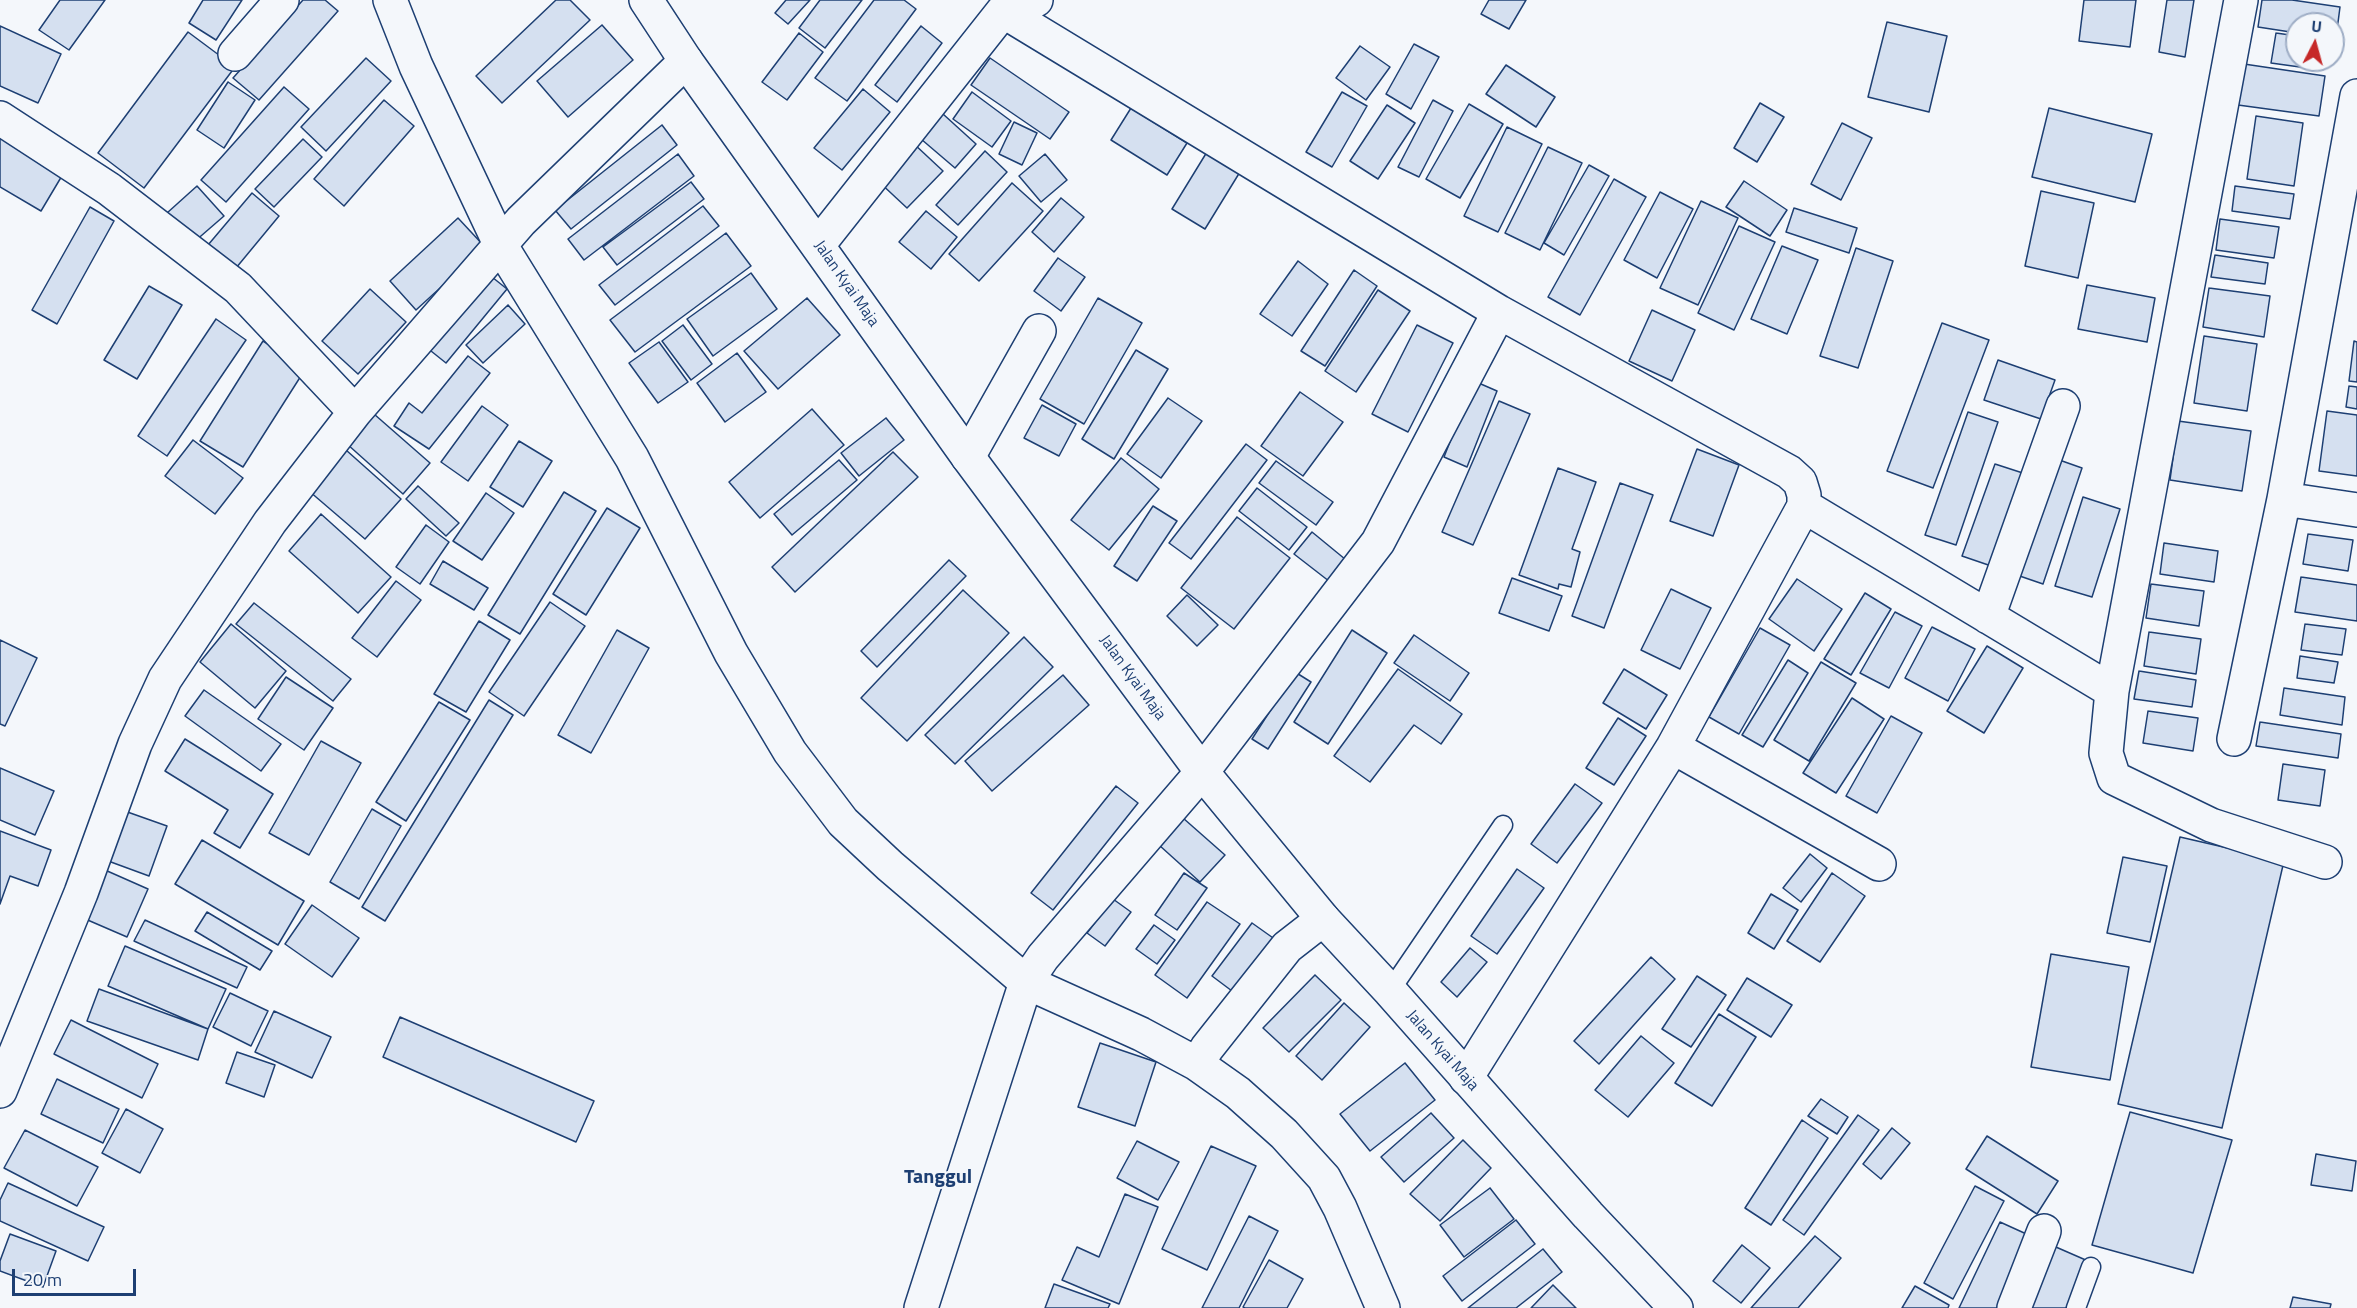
<!DOCTYPE html>
<style>
body{margin:0}
#map{position:relative;width:2357px;height:1308px;overflow:hidden;background:#f4f7fb;font-family:"Titillium Web",sans-serif}
canvas{display:block}
.north{position:absolute;left:2285px;top:12px;width:60px;height:60px;box-sizing:border-box;background:#f4f7fb;border:2px solid #9eadc5;border-radius:50%;rotate:6deg;font-size:16px;font-weight:700;line-height:24px;text-align:center;color:#1d3f73}
.north::after{content:'';display:block;margin:auto;width:21px;height:27px;background:#c62828;clip-path:polygon(50% 0,100% 100%,50% 72%,0 100%)}
.scale{position:absolute;left:12px;top:1269px;width:124px;height:27px;box-sizing:border-box;border:3px solid #1d3f73;border-top:0;padding-left:8px;font-size:18px;line-height:21px;white-space:nowrap;color:#1d3f73;-webkit-text-stroke:4px #f4f7fb;paint-order:stroke}
</style>
<div id="map">
<canvas width="2357" height="1308"></canvas>
<div class="north">U</div>
<div class="scale">20 m</div>
</div>
<script>
const context = document.querySelector('canvas').getContext('2d');
context.lineJoin = 'round';
function paint(path, color) { context.fillStyle = color; context.fill(path, 'evenodd'); }
const toPath = rows => new Path2D(rows.map(r => 'M' + r).join(''));
function trace(path, color, width, dash) { context.strokeStyle = color; context.lineWidth = width; context.lineCap = dash ? 'butt' : 'round'; context.setLineDash(dash || []); context.stroke(path); }
function write(font, color, halo, rows, align = 'center') {
  context.font = font + ' "Titillium Web",sans-serif'; context.lineWidth = 4.5; context.setLineDash([]); context.textBaseline = 'middle'; context.strokeStyle = halo; context.fillStyle = color; for (const [text, x, y, turn = 0] of rows) {
    context.save(); context.translate(x, y); context.rotate((+turn || 0) * Math.PI / 180); context.textAlign = isNaN(turn) ? turn : align; if (halo) context.strokeText(text, 0, 0); context.fillText(text, 0, 0); context.restore();
  }
}
const building = toPath([
 [60,0,105,0,69,50,39,30,60,0],
 [203,0,242,0,216,40,189,23,203,0],
 [303,0,325,0,338,11,259,100,233,78,303,0],
 [556,0,570,0,590,20,502,103,476,76,556,0],
 [786,0,810,0,788,24,775,13,786,0],
 [820,0,862,0,825,48,799,28,820,0],
 [874,0,904,0,916,9,847,101,815,78,874,0],
 [1489,0,1526,0,1509,29,1481,14,1489,0],
 [2084,0,2136,0,2130,47,2079,41,2084,0],
 [2167,0,2194,0,2185,57,2159,52,2167,0],
 [2262,0,2292,0,2340,7,2336,38,2333,38,2333,24,2297,24,2297,33,2258,27,2262,0],
 [1887,22,1947,36,1929,112,1868,97,1887,22],
 [602,25,633,60,568,117,537,81,602,25],
 [0,26,61,54,38,103,0,86,0,26],
 [921,26,942,43,897,102,875,85,921,26],
 [188,32,235,67,144,188,98,153,188,32],
 [799,33,823,52,787,100,762,82,799,33],
 [2276,33,2297,36,2297,60,2308,60,2307,68,2271,63,2276,33],
 [1414,44,1439,57,1411,109,1386,94,1414,44],
 [1360,46,1390,67,1366,100,1336,78,1360,46],
 [366,58,391,81,326,151,301,127,366,58],
 [990,58,1069,112,1050,139,971,85,990,58],
 [2244,64,2325,76,2319,116,2238,105,2244,64],
 [1506,65,1555,97,1536,127,1486,94,1506,65],
 [228,82,255,100,224,148,197,130,228,82],
 [284,87,309,109,226,202,201,180,284,87],
 [863,89,890,112,842,170,814,148,863,89],
 [972,92,1011,121,992,147,953,119,972,92],
 [1342,92,1367,106,1332,167,1306,152,1342,92],
 [384,100,414,126,344,206,314,179,384,100],
 [1433,100,1453,111,1419,177,1398,167,1433,100],
 [1760,103,1784,117,1757,162,1734,148,1760,103],
 [1469,104,1503,124,1460,198,1426,179,1469,104],
 [1387,105,1415,123,1378,179,1350,161,1387,105],
 [1131,108,1187,143,1167,175,1111,140,1131,108],
 [2049,108,2152,134,2135,202,2032,177,2049,108],
 [943,114,976,144,955,168,921,139,943,114],
 [2256,116,2303,123,2294,186,2247,179,2256,116],
 [1014,122,1037,133,1022,165,999,154,1014,122],
 [1842,123,1872,138,1841,200,1811,184,1842,123],
 [662,125,677,145,571,229,555,210,662,125],
 [1507,127,1542,144,1498,232,1464,216,1507,127],
 [0,131,66,169,41,211,0,187,0,131],
 [303,139,322,157,274,207,255,189,303,139],
 [913,143,943,171,907,208,877,180,913,143],
 [1210,147,1243,167,1205,229,1172,209,1210,147],
 [1548,147,1582,163,1540,250,1505,233,1548,147],
 [985,151,1007,172,958,225,936,205,985,151],
 [678,154,694,176,584,260,568,239,678,154],
 [1045,154,1067,180,1041,202,1019,176,1045,154],
 [1589,165,1609,176,1564,255,1544,243,1589,165],
 [1614,179,1646,197,1580,315,1548,297,1614,179],
 [1744,181,1787,210,1770,236,1726,207,1744,181],
 [691,182,704,199,617,265,603,247,691,182],
 [1012,183,1043,211,979,281,949,254,1012,183],
 [197,186,224,216,194,242,167,213,197,186],
 [2235,186,2294,194,2290,219,2232,211,2235,186],
 [2041,191,2094,203,2078,278,2025,266,2041,191],
 [1660,192,1693,209,1657,278,1624,260,1660,192],
 [252,193,279,216,236,268,208,245,252,193],
 [1061,198,1084,217,1054,252,1032,232,1061,198],
 [1701,201,1738,218,1698,305,1660,288,1701,201],
 [703,206,719,226,615,305,599,285,703,206],
 [90,207,114,221,57,324,32,310,90,207],
 [1794,208,1857,228,1849,253,1786,232,1794,208],
 [926,211,957,237,931,269,899,242,926,211],
 [458,218,485,247,416,310,390,281,458,218],
 [2220,219,2279,227,2274,258,2216,250,2220,219],
 [1739,226,1775,242,1734,330,1698,313,1739,226],
 [726,233,751,266,635,352,610,320,726,233],
 [1782,246,1818,260,1787,334,1751,319,1782,246],
 [1856,248,1893,261,1858,368,1820,356,1856,248],
 [2215,255,2268,263,2265,284,2211,277,2215,255],
 [1058,258,1085,277,1061,311,1034,291,1058,258],
 [1298,261,1328,284,1292,336,1260,314,1298,261],
 [1354,270,1377,286,1325,366,1301,351,1354,270],
 [487,273,507,289,446,363,426,347,487,273],
 [751,273,777,309,713,356,687,319,751,273],
 [2087,285,2155,298,2147,342,2078,329,2087,285],
 [149,286,182,305,137,379,104,360,149,286],
 [2209,288,2270,296,2264,337,2203,327,2209,288],
 [370,289,406,322,358,374,322,341,370,289],
 [1378,290,1410,311,1356,392,1325,371,1378,290],
 [807,298,840,335,778,389,744,351,807,298],
 [1098,298,1142,323,1084,424,1040,399,1098,298],
 [508,305,525,324,483,363,466,345,508,305],
 [1652,310,1695,330,1672,381,1629,361,1652,310],
 [216,319,246,340,167,456,138,436,216,319],
 [1942,323,1989,340,1933,488,1887,471,1942,323],
 [683,325,712,364,691,380,662,341,683,325],
 [1417,325,1453,343,1408,432,1372,414,1417,325],
 [2204,336,2257,344,2247,411,2194,403,2204,336],
 [263,341,306,368,243,467,200,441,263,341],
 [2354,341,2357,342,2357,382,2349,381,2354,341],
 [659,342,688,382,658,403,629,363,659,342],
 [1136,350,1168,369,1114,459,1082,439,1136,350],
 [737,353,766,392,725,422,697,383,737,353],
 [468,356,490,373,429,449,394,426,409,403,422,413,468,356],
 [1998,360,2055,380,2041,419,1984,400,1998,360],
 [1474,381,1497,391,1467,467,1444,457,1474,381],
 [2349,386,2357,387,2357,409,2346,407,2349,386],
 [1300,392,1343,422,1303,476,1261,446,1300,392],
 [1168,398,1202,421,1161,478,1127,454,1168,398],
 [1499,401,1530,414,1473,545,1442,532,1499,401],
 [1042,405,1076,424,1059,456,1024,438,1042,405],
 [482,406,508,425,468,481,441,462,482,406],
 [812,409,844,445,760,518,729,482,812,409],
 [2327,411,2357,415,2357,476,2319,471,2327,411],
 [1968,412,1998,422,1956,545,1925,535,1968,412],
 [374,414,430,463,403,494,347,444,374,414],
 [886,418,904,440,859,476,841,453,886,418],
 [2178,421,2251,431,2242,491,2170,480,2178,421],
 [193,440,243,478,215,514,165,476,193,440],
 [519,441,552,461,523,507,490,487,519,441],
 [1246,444,1267,460,1191,559,1169,543,1246,444],
 [1697,449,1739,465,1713,536,1670,521,1697,449],
 [346,450,401,499,365,539,309,491,346,450],
 [893,452,918,477,795,592,772,567,893,452],
 [2048,456,2082,468,2043,584,2008,572,2048,456],
 [1121,458,1159,489,1109,550,1071,520,1121,458],
 [839,460,857,480,792,535,774,514,839,460],
 [1276,461,1333,502,1316,525,1259,483,1276,461],
 [1995,464,2032,476,2000,569,1962,556,1995,464],
 [1558,468,1596,482,1572,549,1580,552,1571,587,1559,584,1558,589,1519,575,1558,468],
 [1620,483,1653,495,1604,628,1572,616,1620,483],
 [418,486,459,523,446,536,406,499,418,486],
 [1257,488,1307,527,1289,550,1239,511,1257,488],
 [564,492,596,511,520,634,488,615,564,492],
 [486,493,514,513,482,560,453,541,486,493],
 [2083,497,2120,509,2092,597,2055,586,2083,497],
 [1153,506,1177,521,1137,581,1114,566,1153,506],
 [607,508,640,528,586,615,553,594,607,508],
 [321,514,391,577,358,613,289,551,321,514],
 [1237,517,1290,558,1234,629,1181,588,1237,517],
 [426,525,449,542,420,584,396,567,426,525],
 [1312,532,1351,564,1334,585,1294,554,1312,532],
 [2308,534,2353,540,2348,571,2303,564,2308,534],
 [2164,543,2218,551,2214,582,2160,574,2164,543],
 [949,560,966,576,877,667,861,651,949,560],
 [443,561,488,588,474,610,430,584,443,561],
 [2301,577,2357,585,2357,621,2295,612,2301,577],
 [1512,578,1562,596,1549,631,1499,613,1512,578],
 [1797,579,1842,609,1814,651,1769,619,1797,579],
 [396,581,421,600,377,657,352,638,396,581],
 [2151,584,2204,591,2199,626,2146,618,2151,584],
 [1671,589,1711,608,1680,669,1641,650,1671,589],
 [963,590,1009,633,907,741,861,698,963,590],
 [1865,593,1891,609,1851,675,1824,659,1865,593],
 [1187,595,1218,625,1197,646,1167,616,1187,595],
 [550,602,585,626,524,716,489,692,550,602],
 [254,603,351,679,333,701,236,624,254,603],
 [1895,612,1922,626,1889,688,1860,673,1895,612],
 [479,621,510,640,466,712,434,694,479,621],
 [231,624,286,671,255,708,200,662,231,624],
 [2305,624,2346,629,2342,655,2301,650,2305,624],
 [1932,627,1975,649,1948,701,1905,678,1932,627],
 [1760,628,1790,645,1739,734,1709,717,1760,628],
 [617,630,649,648,591,753,558,735,617,630],
 [1352,630,1387,653,1328,744,1294,722,1352,630],
 [2149,632,2201,639,2196,674,2144,666,2149,632],
 [1414,635,1469,673,1450,701,1394,663,1414,635],
 [1024,637,1053,667,955,764,925,735,1024,637],
 [0,640,37,658,5,726,0,724,0,640],
 [1987,646,2023,668,1984,733,1947,711,1987,646],
 [2300,656,2338,662,2334,683,2297,678,2300,656],
 [1788,660,1808,673,1763,747,1742,735,1788,660],
 [1821,662,1856,683,1809,761,1774,740,1821,662],
 [1398,669,1462,714,1441,744,1414,725,1370,782,1334,756,1398,669],
 [1624,669,1667,695,1646,729,1603,703,1624,669],
 [2139,671,2196,680,2192,707,2134,699,2139,671],
 [1295,672,1311,682,1268,749,1252,739,1295,672],
 [1063,675,1089,705,992,791,965,761,1063,675],
 [286,677,333,708,304,750,258,719,286,677],
 [2284,688,2345,697,2342,725,2280,715,2284,688],
 [204,690,281,744,261,771,185,716,204,690],
 [1852,698,1884,719,1836,793,1803,773,1852,698],
 [489,700,513,715,385,921,362,907,489,700],
 [439,702,470,720,406,821,376,802,439,702],
 [2148,711,2198,718,2193,751,2143,743,2148,711],
 [1891,716,1922,733,1877,813,1846,796,1891,716],
 [1618,718,1646,736,1614,785,1586,768,1618,718],
 [2260,722,2341,734,2338,758,2256,746,2260,722],
 [185,739,273,794,240,848,214,833,228,810,165,771,185,739],
 [321,741,361,763,309,855,269,833,321,741],
 [2283,764,2325,770,2320,806,2278,800,2283,764],
 [0,768,54,791,35,835,0,820,0,768],
 [1575,784,1602,803,1557,863,1531,844,1575,784],
 [1116,786,1138,803,1053,910,1031,893,1116,786],
 [119,809,167,826,149,876,100,858,119,809],
 [372,809,401,826,359,899,330,882,372,809],
 [1183,818,1225,855,1200,882,1159,845,1183,818],
 [0,831,51,850,38,886,10,876,0,904,0,831],
 [2180,837,2284,861,2222,1128,2118,1104,2180,837],
 [202,840,304,901,278,945,175,884,202,840],
 [1810,854,1827,868,1801,902,1783,888,1810,854],
 [2123,857,2167,866,2150,942,2107,933,2123,857],
 [1517,869,1544,888,1497,954,1471,936,1517,869],
 [105,870,148,889,127,937,83,918,105,870],
 [1184,873,1207,888,1177,930,1155,915,1184,873],
 [1832,873,1865,896,1820,962,1787,941,1832,873],
 [1771,894,1798,910,1774,949,1748,933,1771,894],
 [1113,899,1131,912,1105,946,1087,933,1113,899],
 [1207,902,1240,924,1187,998,1155,975,1207,902],
 [312,905,359,938,332,977,285,944,312,905],
 [207,912,272,951,260,970,195,931,207,912],
 [145,920,247,967,237,988,134,941,145,920],
 [1252,923,1276,940,1236,994,1212,976,1252,923],
 [1154,925,1175,940,1157,964,1136,949,1154,925],
 [125,946,226,989,208,1029,108,986,125,946],
 [1470,948,1487,962,1457,997,1441,982,1470,948],
 [2051,954,2129,967,2110,1080,2031,1067,2051,954],
 [1651,957,1675,979,1599,1064,1574,1041,1651,957],
 [1315,975,1341,1000,1289,1052,1263,1028,1315,975],
 [1697,976,1726,995,1691,1047,1662,1029,1697,976],
 [1747,978,1792,1005,1771,1037,1727,1010,1747,978],
 [99,989,208,1029,198,1060,87,1021,99,989],
 [230,993,268,1011,251,1046,213,1027,230,993],
 [1344,1003,1370,1027,1322,1080,1296,1056,1344,1003],
 [274,1011,331,1037,312,1078,255,1052,274,1011],
 [1719,1014,1756,1037,1712,1106,1675,1083,1719,1014],
 [400,1017,594,1101,576,1142,383,1057,400,1017],
 [71,1020,158,1064,142,1098,54,1054,71,1020],
 [1641,1036,1674,1063,1628,1117,1595,1090,1641,1036],
 [1100,1043,1156,1062,1135,1126,1078,1107,1100,1043],
 [237,1052,275,1065,264,1097,226,1083,237,1052],
 [1405,1063,1435,1100,1370,1151,1340,1114,1405,1063],
 [57,1079,119,1109,103,1143,41,1114,57,1079],
 [1821,1099,1848,1117,1837,1134,1808,1116,1821,1099],
 [126,1109,163,1129,140,1173,102,1153,126,1109],
 [2130,1112,2232,1140,2193,1273,2092,1245,2130,1112],
 [1431,1113,1454,1138,1404,1182,1381,1157,1431,1113],
 [1858,1115,1879,1130,1804,1235,1783,1220,1858,1115],
 [1802,1120,1828,1138,1771,1225,1745,1208,1802,1120],
 [1892,1128,1910,1143,1881,1179,1863,1164,1892,1128],
 [25,1130,98,1167,77,1206,4,1168,25,1130],
 [1987,1136,2058,1181,2037,1214,1966,1169,1987,1136],
 [1463,1140,1491,1168,1440,1221,1410,1194,1463,1140],
 [1137,1141,1179,1162,1158,1200,1117,1178,1137,1141],
 [1211,1146,1256,1166,1207,1270,1162,1249,1211,1146],
 [2316,1154,2356,1161,2352,1191,2311,1185,2316,1154],
 [8,1183,104,1227,88,1261,0,1221,0,1200,8,1183],
 [1975,1186,2004,1201,1953,1299,1924,1283,1975,1186],
 [1490,1188,1514,1219,1464,1257,1440,1225,1490,1188],
 [1125,1194,1158,1207,1119,1304,1062,1280,1077,1247,1099,1257,1125,1194],
 [1249,1216,1278,1231,1239,1308,1202,1308,1249,1216],
 [1516,1220,1535,1244,1462,1301,1443,1276,1516,1220],
 [2000,1222,2033,1237,2000,1308,1959,1308,2000,1222],
 [10,1234,56,1251,43,1287,0,1271,0,1261,10,1234],
 [1815,1236,1841,1258,1798,1308,1751,1308,1815,1236],
 [2049,1244,2088,1261,2066,1308,2019,1308,2049,1244],
 [1742,1245,1770,1268,1741,1303,1713,1281,1742,1245],
 [1543,1249,1562,1272,1516,1308,1468,1308,1543,1249],
 [1269,1260,1303,1279,1287,1308,1245,1308,1243,1307,1269,1260],
 [1054,1284,1110,1304,1108,1308,1045,1308,1054,1284],
 [1553,1285,1576,1308,1531,1308,1553,1285],
 [1915,1286,1949,1305,1948,1308,1902,1308,1915,1286],
 [2293,1297,2331,1304,2330,1308,2290,1308,2293,1297]
]);
paint(building, '#d5e0f0');
trace(building, '#1d3f73', 1.5);
const service = toPath([
 [1390,991,1503,825],
 [2076,1308,2091,1267]
]);
const minor = toPath([
 [390,0,416,66,501,246,632,458,731,653,790,752,843,822,890,866,1026,982,1141,1034,1197,1064,1238,1093,1284,1134,1324,1178,1340,1208,1383,1308],
 [1003,11,1036,0],
 [235,54,282,0],
 [2357,96,2284,499,2357,510],
 [0,118,109,189,238,288,355,412],
 [818,245,1003,11,1499,312,1789,472,1800,482,1804,495,1804,506,2112,691,2241,0],
 [968,457,1039,331],
 [1988,617,2063,406],
 [2112,691,2106,753,2114,778,2211,825,2325,862],
 [2234,739,2284,499],
 [1673,747,1879,864],
 [1197,1064,1207,1048,1287,947,1323,919],
 [1466,1078,1673,747,1804,506],
 [0,1091,81,893,135,744,165,679,270,522,355,412,521,221,686,61],
 [921,1308,1026,982,1043,957,1202,772,1378,542,1499,312],
 [2014,1308,2044,1231]
]);
const primary = toPath([
 [646,0,686,61,968,457,1202,772,1323,919,1390,991,1588,1215,1676,1308]
]);
trace(service, '#1d3f73', 21);
trace(minor, '#1d3f73', 36);
trace(primary, '#1d3f73', 36);
trace(service, '#f4f7fb', 18);
trace(minor, '#f4f7fb', 33);
trace(primary, '#f4f7fb', 33);
write('16px', '#1d3f73', '#f4f7fb', [
 ["Jalan Kyai Maja",846,284,55],
 ["Jalan Kyai Maja",1132,678,54],
 ["Jalan Kyai Maja",1442,1051,49]
]);
write('bold 20px', '#1d3f73', '#f4f7fb', [
 ["Tanggul",938,1178]
]);
</script>
